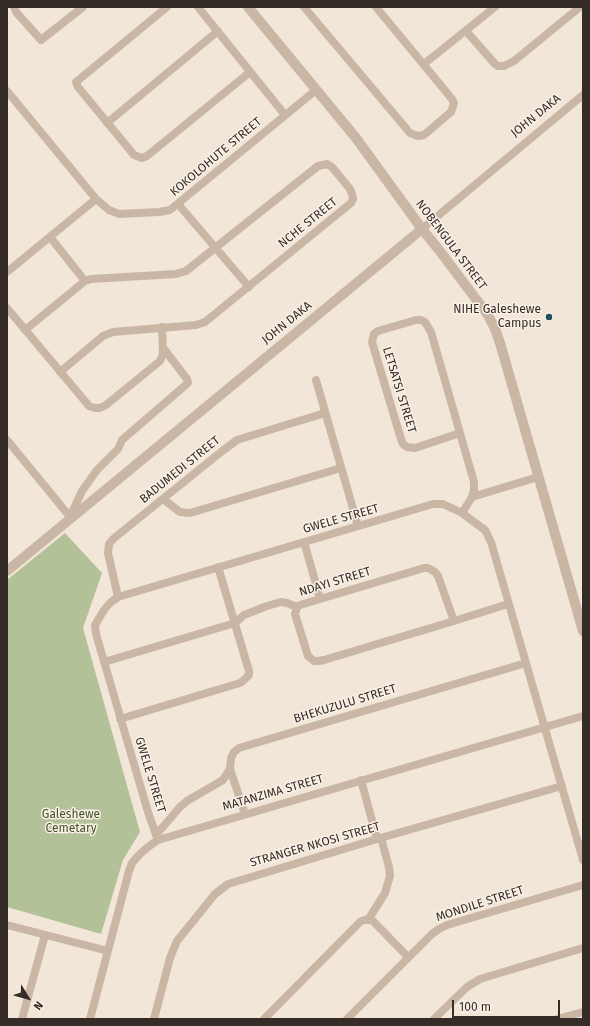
<!DOCTYPE html>
<style>
body{margin:0}
#map{position:relative;width:590px;height:1026px;overflow:hidden;background:#f2e6d9;font-family:"Fira Sans",sans-serif}
canvas{display:block}
.frame{position:absolute;inset:0;border:8px solid #352b27;pointer-events:none}
.north{position:absolute;left:8px;top:978px;width:40px;height:40px;-webkit-text-stroke:3px #f9f0e6;paint-order:stroke;rotate:127deg;font-size:11px;font-weight:700;line-height:16px;text-align:center;color:#352b27}
.north::after{content:'';display:block;margin:auto;width:14px;height:18px;background:#352b27;clip-path:polygon(50% 0,100% 100%,50% 72%,0 100%)}
.scale{position:absolute;left:452px;top:1000px;width:108px;height:18px;box-sizing:border-box;border:2px solid #352b27;border-top:0;padding-left:5px;font-size:12px;line-height:14px;white-space:nowrap;color:#352b27;-webkit-text-stroke:3px #f9f0e6;paint-order:stroke}
</style>
<div id="map">
<canvas width="590" height="1026"></canvas>
<div class="frame"></div>
<div class="north">N</div>
<div class="scale">100 m</div>
</div>
<script>
const context = document.querySelector('canvas').getContext('2d');
context.lineJoin = 'round';
function paint(path, color) { context.fillStyle = color; context.fill(path, 'evenodd'); }
const toPath = rows => new Path2D(rows.map(r => 'M' + r).join(''));
function trace(path, color, width, dash) { context.strokeStyle = color; context.lineWidth = width; context.lineCap = dash ? 'butt' : 'round'; context.setLineDash(dash || []); context.stroke(path); }
function write(font, color, halo, rows, align = 'center') {
  context.font = font + ' "Fira Sans",sans-serif'; context.lineWidth = 3; context.setLineDash([]); context.textBaseline = 'middle'; context.strokeStyle = halo; context.fillStyle = color; for (const [text, x, y, turn = 0] of rows) {
    context.save(); context.translate(x, y); context.rotate((+turn || 0) * Math.PI / 180); context.textAlign = isNaN(turn) ? turn : align; if (halo) context.strokeText(text, 0, 0); context.fillText(text, 0, 0); context.restore();
  }
}
paint(toPath([
 [65,533,102,573,83,628,140,832,123,860,101,934,7,907,7,580]
]), '#b3c199');
trace(toPath([
 [14,7,16,12,41,40,83,7],
 [167,7,76,82,78,87,134,155,142,158,147,156,250,72],
 [198,7,285,115],
 [304,7,410,133,418,136,424,135,451,112,454,103,452,99,376,7],
 [466,31,495,64,498,66,504,66,514,61,580,7],
 [424,64,495,7],
 [7,91,96,199,109,210,119,214,159,212,170,210,316,90],
 [107,123,218,31],
 [178,204,249,287],
 [422,229,583,95],
 [50,237,85,281],
 [7,272,96,199],
 [7,308,89,406,95,408,100,408,106,405,160,361,163,354,162,327],
 [25,330,85,281,91,279,176,274,186,271,318,166,327,164,332,167,350,189,352,194,353,199,351,203,205,322,196,325,113,332,103,336,60,372],
 [316,380,358,526],
 [460,433,415,448,407,447,403,444,401,439,372,342,374,334,378,331,416,320,421,320,425,322,431,332,460,433,474,482,474,490,472,497,462,513],
 [7,440,71,518],
 [472,497,538,477],
 [163,499,180,512,190,513,341,468],
 [70,517,82,491,97,470,118,449,122,440,188,383,187,379,164,349],
 [304,542,320,598],
 [118,597,108,553,109,544,113,539,221,452,237,440,325,413],
 [454,621,438,576,435,572,428,568,424,568,300,605,297,607,295,614,308,656,314,661,319,661,324,660,454,621,508,604],
 [104,662,235,623,244,615,267,606,281,602,287,603,297,607],
 [120,719,240,683,244,680,249,675,249,671,218,567],
 [361,780,377,839],
 [245,814,230,769,231,758,234,752,239,748,526,663],
 [156,835,180,807,187,801,223,780,230,769],
 [158,840,148,812,96,634,95,625,104,610,110,603,118,597,433,504,443,504,462,513,470,519,485,530,491,542,583,860],
 [368,920,385,893,390,876,389,867,381,838],
 [7,925,108,951],
 [22,1019,45,935],
 [90,1019,129,871,132,863,139,855,148,847,158,840,583,716],
 [154,1019,170,958,177,941,215,894,228,884,377,839,562,786],
 [264,1019,360,922,364,920,372,920,408,957],
 [347,1019,432,934,439,929,447,925,583,885],
 [434,1019,467,987,480,979,583,948],
 [557,1019,583,1012]
]), '#cab6a5', 8);
trace(toPath([
 [248,7,356,138,422,229,439,250,488,315,495,329,500,343,583,631],
 [7,571,422,229]
]), '#cab6a5', 10);
for (const [x, y, r, color] of [
 [549,317,4,"#1c5357"]
]) { const dot = new Path2D(); dot.arc(x, y, r, 0, 2 * Math.PI); context.fillStyle = color; context.fill(dot); trace(dot, '#f9f0e6', 1.5); }
write('12px', '#352b27', '#f9f0e6', [
 ["JOHN DAKA",536,116,-39],
 ["KOKOLOHUTE STREET",216,157,-40],
 ["NCHE STREET",308,223,-39],
 ["NOBENGULA STREET",451,245,53],
 ["JOHN DAKA",287,323,-39],
 ["LETSATSI STREET",399,390,73],
 ["BADUMEDI STREET",180,470,-39],
 ["GWELE STREET",341,519,-16],
 ["NDAYI STREET",335,582,-17],
 ["BHEKUZULU STREET",345,704,-17],
 ["GWELE STREET",150,775,73],
 ["MATANZIMA STREET",273,793,-16],
 ["STRANGER NKOSI STREET",315,845,-16],
 ["MONDILE STREET",480,904,-18]
]);
write('12px', '#352b27', '#f9f0e6', [
 ["NIHE Galeshewe",541,310],
 ["Campus",541,324]
], 'right');
write('12px', '#44542a', '#f9f0e6', [
 ["Galeshewe",71,815],
 ["Cemetary",71,829]
]);
</script>
